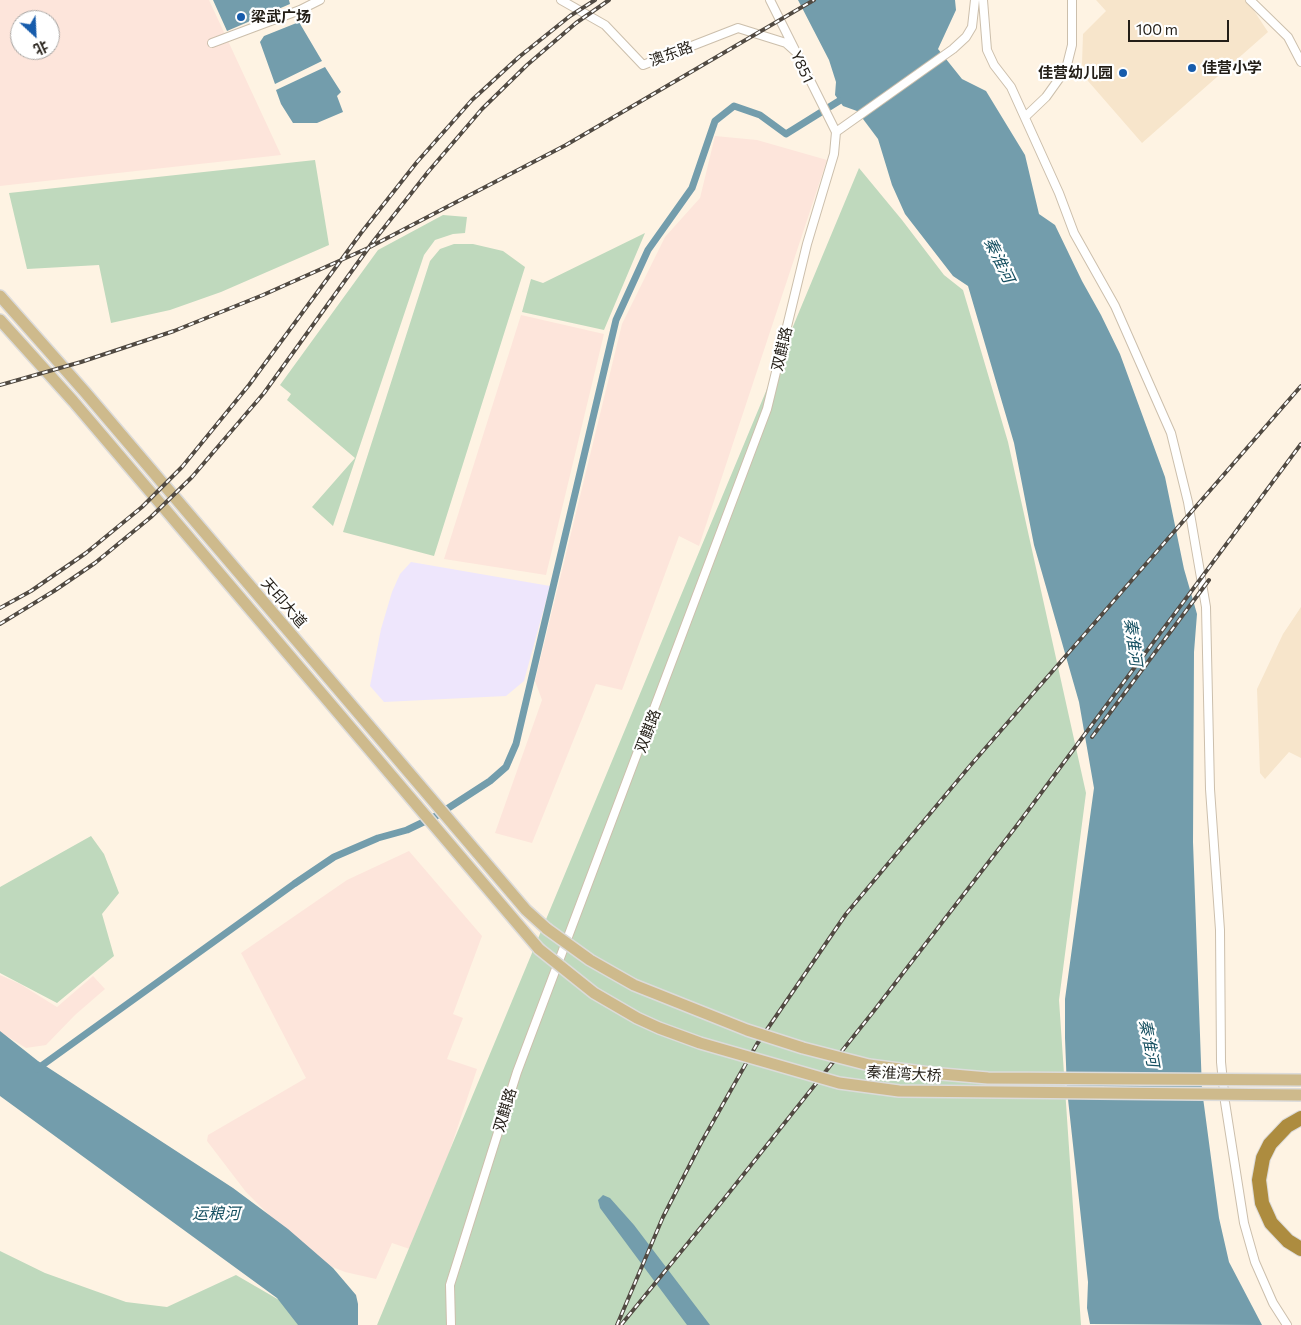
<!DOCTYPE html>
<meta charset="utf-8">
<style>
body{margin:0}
#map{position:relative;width:1301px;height:1325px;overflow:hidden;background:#fef3e3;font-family:Commissioner,"Noto Sans SC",sans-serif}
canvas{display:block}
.north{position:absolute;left:10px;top:10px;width:50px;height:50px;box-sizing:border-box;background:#fff;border:1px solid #a7a5a2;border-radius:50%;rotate:155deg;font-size:14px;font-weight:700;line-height:20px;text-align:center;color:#231e17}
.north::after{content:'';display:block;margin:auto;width:18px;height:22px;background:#175cac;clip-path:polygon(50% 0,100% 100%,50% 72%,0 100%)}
.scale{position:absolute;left:1128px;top:20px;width:101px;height:22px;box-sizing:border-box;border:2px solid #231e17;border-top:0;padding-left:6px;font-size:15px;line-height:18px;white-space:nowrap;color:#231e17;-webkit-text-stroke:4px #fff;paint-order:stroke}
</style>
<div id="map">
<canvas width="1301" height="1325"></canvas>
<div class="north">北</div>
<div class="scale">100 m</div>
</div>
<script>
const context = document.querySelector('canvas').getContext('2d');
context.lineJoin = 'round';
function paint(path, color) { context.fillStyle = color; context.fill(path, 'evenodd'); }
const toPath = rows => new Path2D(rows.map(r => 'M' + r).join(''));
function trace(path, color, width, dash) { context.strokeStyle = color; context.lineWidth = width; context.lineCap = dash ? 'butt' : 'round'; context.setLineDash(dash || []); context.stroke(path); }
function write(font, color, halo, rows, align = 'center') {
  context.font = font + ' Commissioner,"Noto Sans SC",sans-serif'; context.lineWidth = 4.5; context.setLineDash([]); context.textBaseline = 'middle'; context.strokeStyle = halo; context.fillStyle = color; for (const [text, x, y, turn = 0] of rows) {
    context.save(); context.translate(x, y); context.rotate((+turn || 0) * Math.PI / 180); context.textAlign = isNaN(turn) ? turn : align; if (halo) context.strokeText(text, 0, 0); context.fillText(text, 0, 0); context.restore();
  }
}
paint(toPath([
 [411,562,550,586,524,681,506,696,384,702,370,686,381,629,392,592,400,574]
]), '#eee6fc');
paint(toPath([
 [0,0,209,0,281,155,0,186],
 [20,20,50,20,50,50,20,50],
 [715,136,757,140,827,160,699,546,679,536,622,690,596,684,532,843,495,833,542,700,535,681,622,324,665,237,700,198],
 [521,315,604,334,546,575,444,559],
 [409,851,482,936,453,1014,463,1018,447,1059,477,1069,435,1195,430,1256,392,1243,376,1279,345,1272,313,1259,246,1192,207,1141,208,1135,306,1078,241,953,347,880],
 [0,975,20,984,57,1007,93,976,105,989,75,1015,46,1045,26,1048,0,1032]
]), '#fde5db');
paint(toPath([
 [1096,0,1247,0,1268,32,1142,143,1088,81,1082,64,1083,34,1106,11],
 [1301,607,1301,758,1289,752,1265,779,1260,773,1257,689,1283,634]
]), '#f7e5cb');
paint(toPath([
 [315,160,329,245,221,292,170,310,111,323,99,265,27,269,9,193],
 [859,168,902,220,944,275,963,290,1008,442,1086,793,1059,1000,1081,1325,377,1325],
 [443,215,467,217,465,233,453,234,435,240,424,255,333,526,312,507,355,458,287,400,291,394,280,385,378,250],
 [645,233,604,330,522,312,531,279,543,283],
 [454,244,473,244,503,251,525,267,434,556,343,532,430,261,440,249],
 [91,836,104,854,119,893,102,914,114,956,57,1003,0,973,0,887],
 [0,1251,45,1273,126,1302,167,1307,236,1275,286,1304,300,1325,0,1325]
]), '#bfd9bd');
paint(toPath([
 [213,0,289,0,290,4,227,31],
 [798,0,955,0,956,10,938,49,962,79,986,91,1025,155,1039,214,1055,225,1082,281,1101,315,1120,354,1165,477,1184,569,1197,614,1194,652,1193,842,1202,1090,1219,1218,1229,1262,1262,1325,1090,1324,1087,1308,1088,1282,1067,1090,1065,1038,1065,999,1094,788,1079,702,1034,545,1014,443,968,286,953,276,905,214,892,185,878,139,857,111,843,106,835,95,836,82,829,60],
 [299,22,322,61,275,84,260,42,264,36],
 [325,67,341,92,337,96,343,112,317,123,293,123,281,104,276,90],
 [0,1031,38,1061,233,1188,288,1229,333,1268,356,1295,358,1304,358,1325,298,1325,277,1298,0,1096],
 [603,1195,610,1198,634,1225,710,1325,687,1325,600,1208,598,1200]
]), '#739dac');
trace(toPath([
 [37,1069,294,884,334,857,378,838,407,830,436,816,490,781,506,767,516,744,616,320,648,250,692,188,715,121,734,106,760,115,786,134,839,101]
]), '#739dac', 7);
const street = toPath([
 [561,0,605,25,643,65,738,28,786,43,796,52],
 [770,0,836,132],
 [983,0,987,50,994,65,1011,87,1059,193,1074,233,1115,306,1171,433,1188,502,1206,607,1210,789,1220,930,1221,1062,1225,1102,1244,1223,1255,1262,1273,1303,1287,1325],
 [1250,0,1288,37,1301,62],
 [212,43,300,10,320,0],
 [1025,117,1046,97,1066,69,1072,45,1072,0],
 [836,132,953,49,966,37,972,27,975,0],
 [451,1325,450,1285,517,1072,767,409,807,244,834,154,836,132]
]);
const primary = toPath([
 [0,296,85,392,526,910,547,929],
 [0,320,73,401,539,949]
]);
const highway = toPath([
 [1301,1118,1287,1126,1270,1144,1263,1158,1259,1180,1262,1203,1271,1223,1288,1241,1301,1249]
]);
trace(street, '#ccbfac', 10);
trace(primary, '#dcdbda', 14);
trace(highway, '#dcdbda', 16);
trace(street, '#fff', 8);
trace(primary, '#ceba8c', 11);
trace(highway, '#ad8c3f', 14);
const rail = toPath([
 [0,385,81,362,174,331,263,295,368,248,566,145,814,0],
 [0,608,31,591,86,553,142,507,182,467,249,385,361,233,417,162,472,100,519,57,570,16,595,0],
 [0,624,54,591,95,563,151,517,192,477,264,393,372,243,428,172,482,109,527,65,576,23,609,0],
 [1092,737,1209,580],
 [617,1325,663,1217,701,1143,757,1044,846,914,969,767,1301,386],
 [621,1325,724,1199,873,1012,1018,824,1301,444]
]);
trace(rail, '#514a42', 4);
trace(rail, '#fff', 2, [5.5]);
const primaryBridge = toPath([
 [547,929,590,960,634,985,747,1030,803,1048,869,1065,930,1073,988,1078,1301,1080],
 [539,949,594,993,637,1018,659,1028,700,1043,839,1083,899,1091,1301,1095]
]);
trace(primaryBridge, '#dcdbda', 14, []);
trace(primaryBridge, '#ceba8c', 11);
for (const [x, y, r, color] of [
 [241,17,5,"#175cac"],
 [1192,68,5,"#175cac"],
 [1123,73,5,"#175cac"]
]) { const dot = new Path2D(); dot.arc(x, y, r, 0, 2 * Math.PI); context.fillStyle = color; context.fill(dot); trace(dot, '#fff', 2); }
write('bold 15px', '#231e17', '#fff', [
 ["梁武广场",251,17],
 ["佳营小学",1202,68],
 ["佳营幼儿园",1113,73,"right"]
], 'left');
write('15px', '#231e17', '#fff', [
 ["澳东路",671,54,-20],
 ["Y851",802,67,65],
 ["双麒路",782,349,-77],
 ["天印大道",284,603,49],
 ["双麒路",648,731,-69],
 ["秦淮湾大桥",904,1074,3],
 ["双麒路",505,1110,-73]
]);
write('italic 16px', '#165061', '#fff', [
 ["秦淮河",999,260,64],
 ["秦淮河",1133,642,82],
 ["秦淮河",1149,1043,80],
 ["运粮河",216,1214]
]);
</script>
